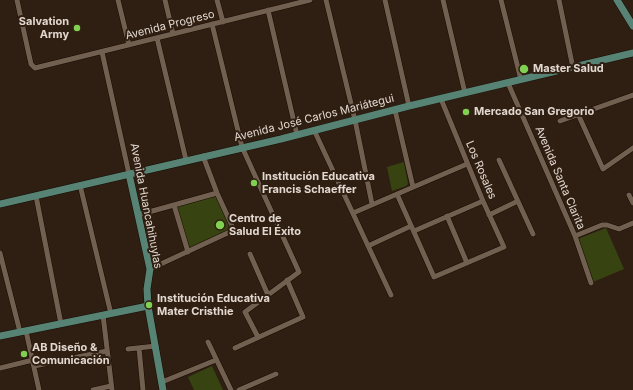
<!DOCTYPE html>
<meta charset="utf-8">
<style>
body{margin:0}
canvas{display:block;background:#2f1f12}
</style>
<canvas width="633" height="390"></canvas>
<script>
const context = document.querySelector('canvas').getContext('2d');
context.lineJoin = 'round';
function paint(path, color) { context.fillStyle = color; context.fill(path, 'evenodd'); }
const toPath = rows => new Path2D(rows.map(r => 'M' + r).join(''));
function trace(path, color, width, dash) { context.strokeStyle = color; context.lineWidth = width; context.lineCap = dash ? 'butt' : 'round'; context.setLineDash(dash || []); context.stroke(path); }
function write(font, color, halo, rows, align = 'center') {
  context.font = font + ' Inter,sans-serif'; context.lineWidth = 4; context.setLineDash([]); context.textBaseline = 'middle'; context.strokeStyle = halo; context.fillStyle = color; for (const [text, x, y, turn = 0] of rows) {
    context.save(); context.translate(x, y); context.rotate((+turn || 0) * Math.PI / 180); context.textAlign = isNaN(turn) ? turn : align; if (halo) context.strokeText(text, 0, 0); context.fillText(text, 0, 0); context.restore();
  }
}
paint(toPath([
 [404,162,408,184,406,186,392,191,387,167],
 [216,195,231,229,190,248,176,206],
 [606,228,624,269,593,282,575,240],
 [212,366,223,390,194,390,188,377]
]), '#374311');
const street = toPath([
 [17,0,31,64,35,68,310,0],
 [118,0,129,45],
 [165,0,173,34],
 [217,0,223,22],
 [326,0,355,120,372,204],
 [385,0,409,106],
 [443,0,465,93],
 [501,0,521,80],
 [559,0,573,68],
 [268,10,297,135],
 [212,24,242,147,299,272,245,312,258,337],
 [157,38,186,160],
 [102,52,129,174],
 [508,83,575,236,591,283],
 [395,110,413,187],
 [578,114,603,169,633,148],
 [560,121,633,95],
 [314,130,391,295],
 [499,160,533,234],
 [80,185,111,314],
 [397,194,434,277,504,247,483,201,441,99],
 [629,195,633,203],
 [36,196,61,324],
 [174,205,188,252],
 [353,213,467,164],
 [138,215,217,193],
 [489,215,518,201],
 [447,216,467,263],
 [414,231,483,201],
 [575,236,602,225,607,225,619,229,633,223],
 [368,246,411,226],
 [0,253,20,332],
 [250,254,268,295],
 [150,269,234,230,217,193,203,156],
 [103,315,112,390],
 [26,331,39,390],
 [208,342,231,390],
 [139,348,143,390],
 [235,348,303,317,287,280],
 [128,349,156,346],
 [34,366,107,351],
 [0,368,33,360],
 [162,382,216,360],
 [93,390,111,386],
 [239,390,276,374]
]);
const secondary = toPath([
 [617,0,633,26],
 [129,174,150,269,147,289,148,306,163,390],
 [0,204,281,139,409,106,633,53],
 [0,336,148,306]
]);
trace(street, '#170901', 6);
trace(secondary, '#170901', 8);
trace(street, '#715f50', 5);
trace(secondary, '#568374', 7);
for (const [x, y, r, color] of [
 [77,28,4,"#80d051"],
 [524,69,5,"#80d051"],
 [466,112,4,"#80d051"],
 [254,183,4,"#80d051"],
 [220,225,5,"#80d051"],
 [149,305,4,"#80d051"],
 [24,354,4,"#80d051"]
]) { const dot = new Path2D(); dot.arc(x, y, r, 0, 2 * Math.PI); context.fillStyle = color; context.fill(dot); trace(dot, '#2f1f12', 1.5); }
write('bold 11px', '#e3d8d0', '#2f1f12', [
 ["Salvation",69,22,"right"],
 ["Army",69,35,"right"],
 ["Master Salud",533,69],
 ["Mercado San Gregorio",474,112],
 ["Institución Educativa",262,177],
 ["Francis Schaeffer",262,190],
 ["Centro de",229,219],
 ["Salud El Éxito",229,232],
 ["Institución Educativa",157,299],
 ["Mater Cristhie",157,312],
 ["AB Diseño &",32,348],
 ["Comunicación",32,361]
], 'left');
write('11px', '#e3d8d0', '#2f1f12', [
 ["Avenida Progreso",170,25,-14],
 ["Avenida José Carlos Mariátegui",314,118,-14],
 ["Los Rosales",481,170,67],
 ["Avenida Santa Clarita",560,178,67],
 ["Avenida Huancahihuylas",146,206,79]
]);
</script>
